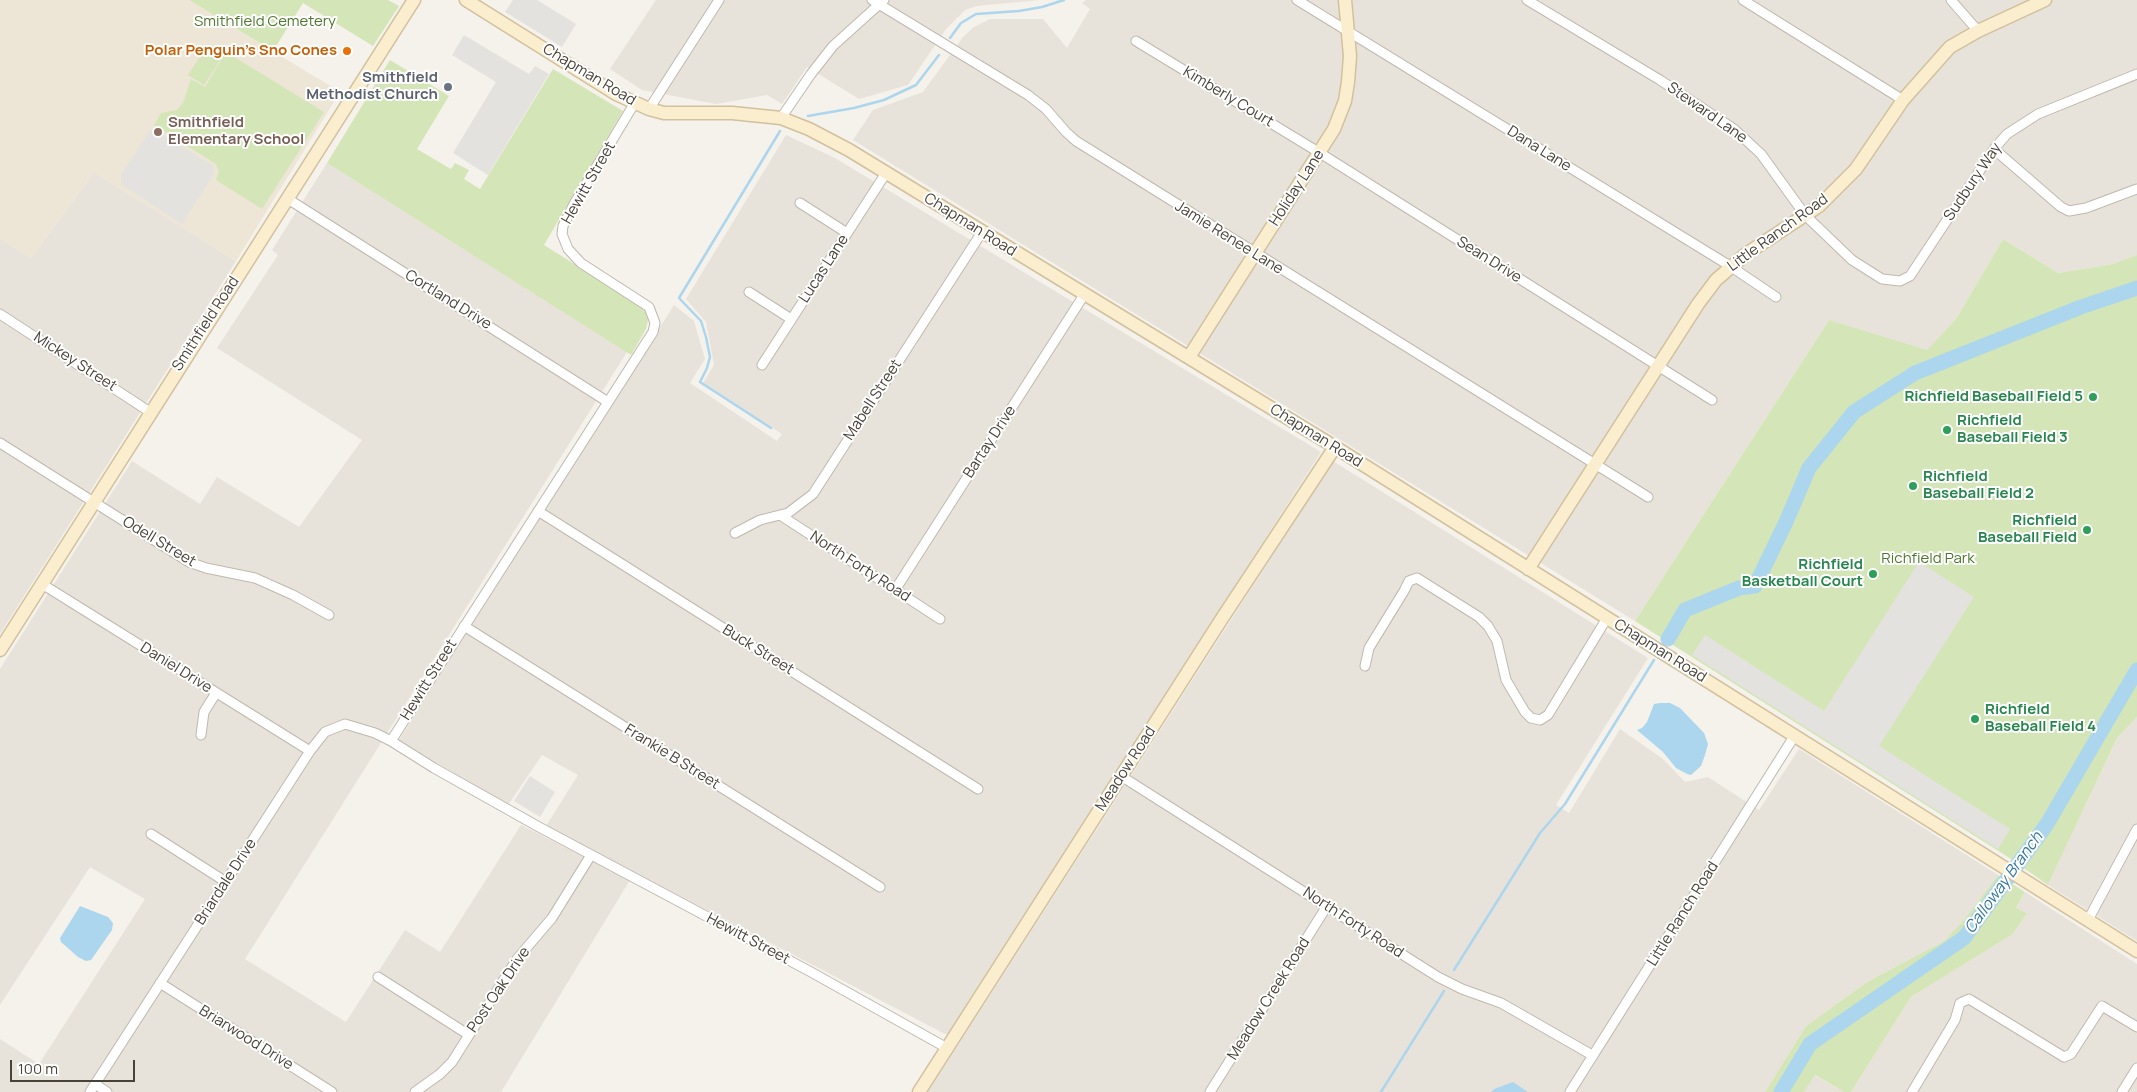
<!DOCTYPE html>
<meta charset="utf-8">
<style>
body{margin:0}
#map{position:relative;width:2137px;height:1092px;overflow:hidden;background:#f5f1eb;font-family:Manrope,sans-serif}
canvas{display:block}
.scale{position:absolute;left:10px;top:1060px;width:125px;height:22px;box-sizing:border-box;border:2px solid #494239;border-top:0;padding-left:6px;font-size:15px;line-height:18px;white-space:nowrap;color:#494239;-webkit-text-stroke:4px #fff;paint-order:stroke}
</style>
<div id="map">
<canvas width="2137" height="1092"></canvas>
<div class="scale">100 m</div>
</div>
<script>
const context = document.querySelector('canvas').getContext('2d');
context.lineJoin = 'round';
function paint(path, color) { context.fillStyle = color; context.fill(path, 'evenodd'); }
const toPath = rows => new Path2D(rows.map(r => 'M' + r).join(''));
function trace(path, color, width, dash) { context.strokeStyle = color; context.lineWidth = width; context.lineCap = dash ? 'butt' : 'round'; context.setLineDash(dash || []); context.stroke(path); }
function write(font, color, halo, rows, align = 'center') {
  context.font = font + ' Manrope,sans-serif'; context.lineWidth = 4; context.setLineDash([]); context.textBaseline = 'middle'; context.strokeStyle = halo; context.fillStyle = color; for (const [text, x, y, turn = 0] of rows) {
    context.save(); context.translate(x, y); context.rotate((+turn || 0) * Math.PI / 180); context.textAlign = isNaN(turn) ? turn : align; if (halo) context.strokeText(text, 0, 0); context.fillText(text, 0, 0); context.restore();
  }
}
paint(toPath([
 [656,0,1040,0,977,6,965,10,946,29,908,85,859,99,807,67,782,104,767,95,716,104,642,90,610,69],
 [1086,0,2137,0,2137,255,2113,264,2058,273,2003,239,1956,319,1927,351,1829,320,1635,621,853,140,873,110,923,92,963,37,974,27,990,19,1043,19,1067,48,1090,9,1082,3],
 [786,135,835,158,1321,452,947,1035,546,826,578,775,542,755,508,805,399,740,674,305,694,321,705,359,690,383,777,441,782,434,703,383,714,365,706,322,686,299],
 [327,163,627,352,245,959,346,1022,405,930,440,952,521,825,630,880,501,1092,0,1092,0,1039,39,1064,145,899,90,867,0,1005,0,669,132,461,200,504,217,477,299,527,362,440,217,348,278,255,272,250],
 [94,172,236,261,0,634,0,238,31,258],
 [1333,461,1648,658,1556,805,1569,813,1620,729,1663,759,1685,782,1708,777,1759,810,1799,749,1998,875,1962,922,1944,941,1867,982,1806,1026,1765,1092,928,1092],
 [2137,717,2137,941,2048,885,2117,738],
 [2025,892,2137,964,2137,1092,1851,1092,1911,997,2013,934,2027,913,2016,908],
 [1814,1075,1844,1092,1804,1092]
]), '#e8e3da');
paint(toPath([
 [0,0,189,0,340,92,236,261,94,172,31,258,0,238]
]), '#ede5d6');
paint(toPath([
 [189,0,388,0,399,6,373,46,303,3,273,51],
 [207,46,223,56,204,85,188,75],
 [226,52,324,112,262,209,216,180,219,171,216,164,154,125,161,113,177,110,183,103,191,79,205,87],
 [390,60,449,96,417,149,451,169,455,163,469,170,464,179,480,189,553,69,623,111,544,245,640,305,646,313,648,320,646,329,631,355,327,163],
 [2003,239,2058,273,2113,264,2137,255,2137,717,2117,738,2048,885,2008,857,1635,621,1829,320,1927,350,1956,319],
 [1998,875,2025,892,2016,908,2027,913,2013,934,1911,997,1851,1092,1844,1092,1815,1075,1804,1092,1765,1092,1806,1026,1867,982,1944,941,1962,922]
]), '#d4e6b7');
paint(toPath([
 [513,0,537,0,576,24,562,47,505,12],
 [464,35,529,74,535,66,549,74,488,175,453,153,496,82,452,55],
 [154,130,212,165,214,169,213,175,182,224,121,184,121,175,149,132],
 [1919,562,1974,597,1879,746,2010,829,1998,849,1692,655,1705,635,1824,711],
 [530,776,555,792,540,817,514,801]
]), '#e4e2df');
paint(toPath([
 [1660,703,1670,703,1680,708,1704,733,1708,744,1705,755,1701,766,1691,775,1687,774,1676,768,1663,752,1637,730,1642,728,1647,722,1654,704],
 [80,906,108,917,113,923,112,930,91,960,86,961,78,957,61,942,60,938],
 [1513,1082,1528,1092,1491,1092,1494,1089]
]), '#acd6ed');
trace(toPath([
 [950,38,961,23,976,14,1019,11,1042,7,1064,0],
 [808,116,854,108,884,100,901,92,916,85,939,55],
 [771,428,700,382,707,368,710,357,706,337,701,321,679,298,780,131],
 [1454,970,1540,833,1565,804,1654,660],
 [1381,1092,1444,991]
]), '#acd6ed', 2.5);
trace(toPath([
 [1668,639,1685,610,1739,588,1755,586,1786,522,1809,468,1854,412,1915,373,2081,307,2137,288],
 [1781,1092,1810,1044,1964,938,2047,824,2137,670]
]), '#acd6ed', 15);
const street = toPath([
 [872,0,1028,95,1046,109,1066,132,1076,141,1648,497],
 [1297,0,1730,266,1776,297],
 [1527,0,1660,80,1734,129,1761,154,1805,215,1852,260,1882,279,1900,281,1910,276,1994,149,2007,134,2038,114,2137,74],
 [1743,0,1903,100],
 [1951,0,1978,31],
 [1136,41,1320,153,1712,400],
 [649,109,719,0],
 [781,118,811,74,833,46,884,0],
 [1994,149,2061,207,2069,211,2086,208,2137,189],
 [288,199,608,402],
 [800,203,847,233],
 [749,292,791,319],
 [0,314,150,412],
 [762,365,886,173],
 [0,443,189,562,206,568,255,578,293,595,329,615],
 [538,511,978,789],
 [780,515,940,619],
 [735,533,760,520,788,513,813,494,982,232],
 [42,584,310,751],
 [895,590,1084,295],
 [464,626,880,887],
 [1365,666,1369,648,1404,591,1409,581,1417,578,1479,617,1488,626,1497,641,1506,680,1525,712,1531,718,1540,720,1548,715,1607,618],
 [201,735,204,712,216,693],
 [391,741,653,332,655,323,649,307,581,263,568,249,562,234,563,226,574,204,634,104],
 [1121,776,1438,977,1462,989,1501,1003,1592,1055],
 [151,834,226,882],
 [2088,920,2137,829],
 [378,977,469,1035],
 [160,983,332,1092],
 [95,1084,107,1092],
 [90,1092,310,751,325,732,345,724,375,733,391,741,434,768,539,827,811,972,947,1048],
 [415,1092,440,1074,452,1062,517,959,552,918,591,855],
 [1210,1092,1327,906],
 [1570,1092,1795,735],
 [1912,1092,1955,1020,1960,1003,1969,999,2064,1057,2071,1054,2102,1006,2137,1027],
 [2122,1092,2137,1068]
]);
const secondary = toPath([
 [466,0,616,94,649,109,664,113,732,113,781,118,809,129,849,150,1335,447,2137,951],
 [1189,357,1334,129,1345,101,1348,82,1350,56,1345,0],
 [1528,569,1698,304,1716,280,1746,254,1819,206,1856,169,1903,100,1950,47,1978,31,2045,0],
 [0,650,414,0],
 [919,1092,1221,620,1335,447]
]);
trace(street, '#c0b8ae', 11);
trace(secondary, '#d1c19e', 15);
trace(street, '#fff', 9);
trace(secondary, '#fbeecf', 12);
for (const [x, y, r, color] of [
 [347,51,5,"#e8710a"],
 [448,87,5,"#6b7280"],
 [158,132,5,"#8d6e63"],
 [2093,397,5,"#2e9e5b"],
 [1947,430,5,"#2e9e5b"],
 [1913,486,5,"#2e9e5b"],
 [2087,530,5,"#2e9e5b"],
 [1873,574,5,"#2e9e5b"],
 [1975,719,5,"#2e9e5b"]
]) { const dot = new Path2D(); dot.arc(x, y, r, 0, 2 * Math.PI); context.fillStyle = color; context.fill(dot); trace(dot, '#fff', 2); }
write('15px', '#4f782f', '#fff', [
 ["Smithfield Cemetery",265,22],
 ["Richfield Park",1928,559]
]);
write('bold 15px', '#c56008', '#fff', [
 ["Polar Penguin’s Sno Cones",337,51]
], 'right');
write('15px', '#494239', '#fff', [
 ["Chapman Road",589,75,31],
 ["Kimberly Court",1228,97,31],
 ["Steward Lane",1707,113,35],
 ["Dana Lane",1539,149,32],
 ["Sudbury Way",1973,182,-56],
 ["Hewitt Street",589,183,-60],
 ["Holiday Lane",1297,188,-57],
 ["Chapman Road",970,225,32],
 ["Little Ranch Road",1778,233,-36],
 ["Jamie Renee Lane",1229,238,32],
 ["Sean Drive",1489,260,32],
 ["Lucas Lane",824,269,-57],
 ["Cortland Drive",448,300,32],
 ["Smithfield Road",206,324,-57],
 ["Mickey Street",75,362,33],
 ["Mabell Street",873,400,-57],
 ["Chapman Road",1316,436,32],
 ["Bartay Drive",990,442,-57],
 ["Odell Street",159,542,31],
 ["North Forty Road",860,567,33],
 ["Buck Street",758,650,32],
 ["Chapman Road",1660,651,32],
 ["Daniel Drive",176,668,32],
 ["Hewitt Street",429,680,-58],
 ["Frankie B Street",672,757,32],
 ["Meadow Road",1126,769,-57],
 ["Briardale Drive",226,882,-57],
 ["Little Ranch Road",1683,914,-58],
 ["North Forty Road",1353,923,33],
 ["Hewitt Street",748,939,28],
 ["Post Oak Drive",499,990,-56],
 ["Meadow Creek Road",1269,999,-58],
 ["Briarwood Drive",246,1038,32]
]);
write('bold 15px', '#5b616d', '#fff', [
 ["Smithfield",438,78],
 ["Methodist Church",438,95]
], 'right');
write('bold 15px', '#785e54', '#fff', [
 ["Smithfield",168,123],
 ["Elementary School",168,140]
], 'left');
write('bold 15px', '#27864d', '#fff', [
 ["Richfield Baseball Field 5",2083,397],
 ["Richfield",1957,421,"left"],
 ["Baseball Field 3",1957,438,"left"],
 ["Richfield",1923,477,"left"],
 ["Baseball Field 2",1923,494,"left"],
 ["Richfield",2077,521],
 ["Baseball Field",2077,538],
 ["Richfield",1863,565],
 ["Basketball Court",1863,582],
 ["Richfield",1985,710,"left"],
 ["Baseball Field 4",1985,727,"left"]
], 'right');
write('italic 16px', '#34789f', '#fff', [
 ["Calloway Branch",2004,883,-54]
]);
</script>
